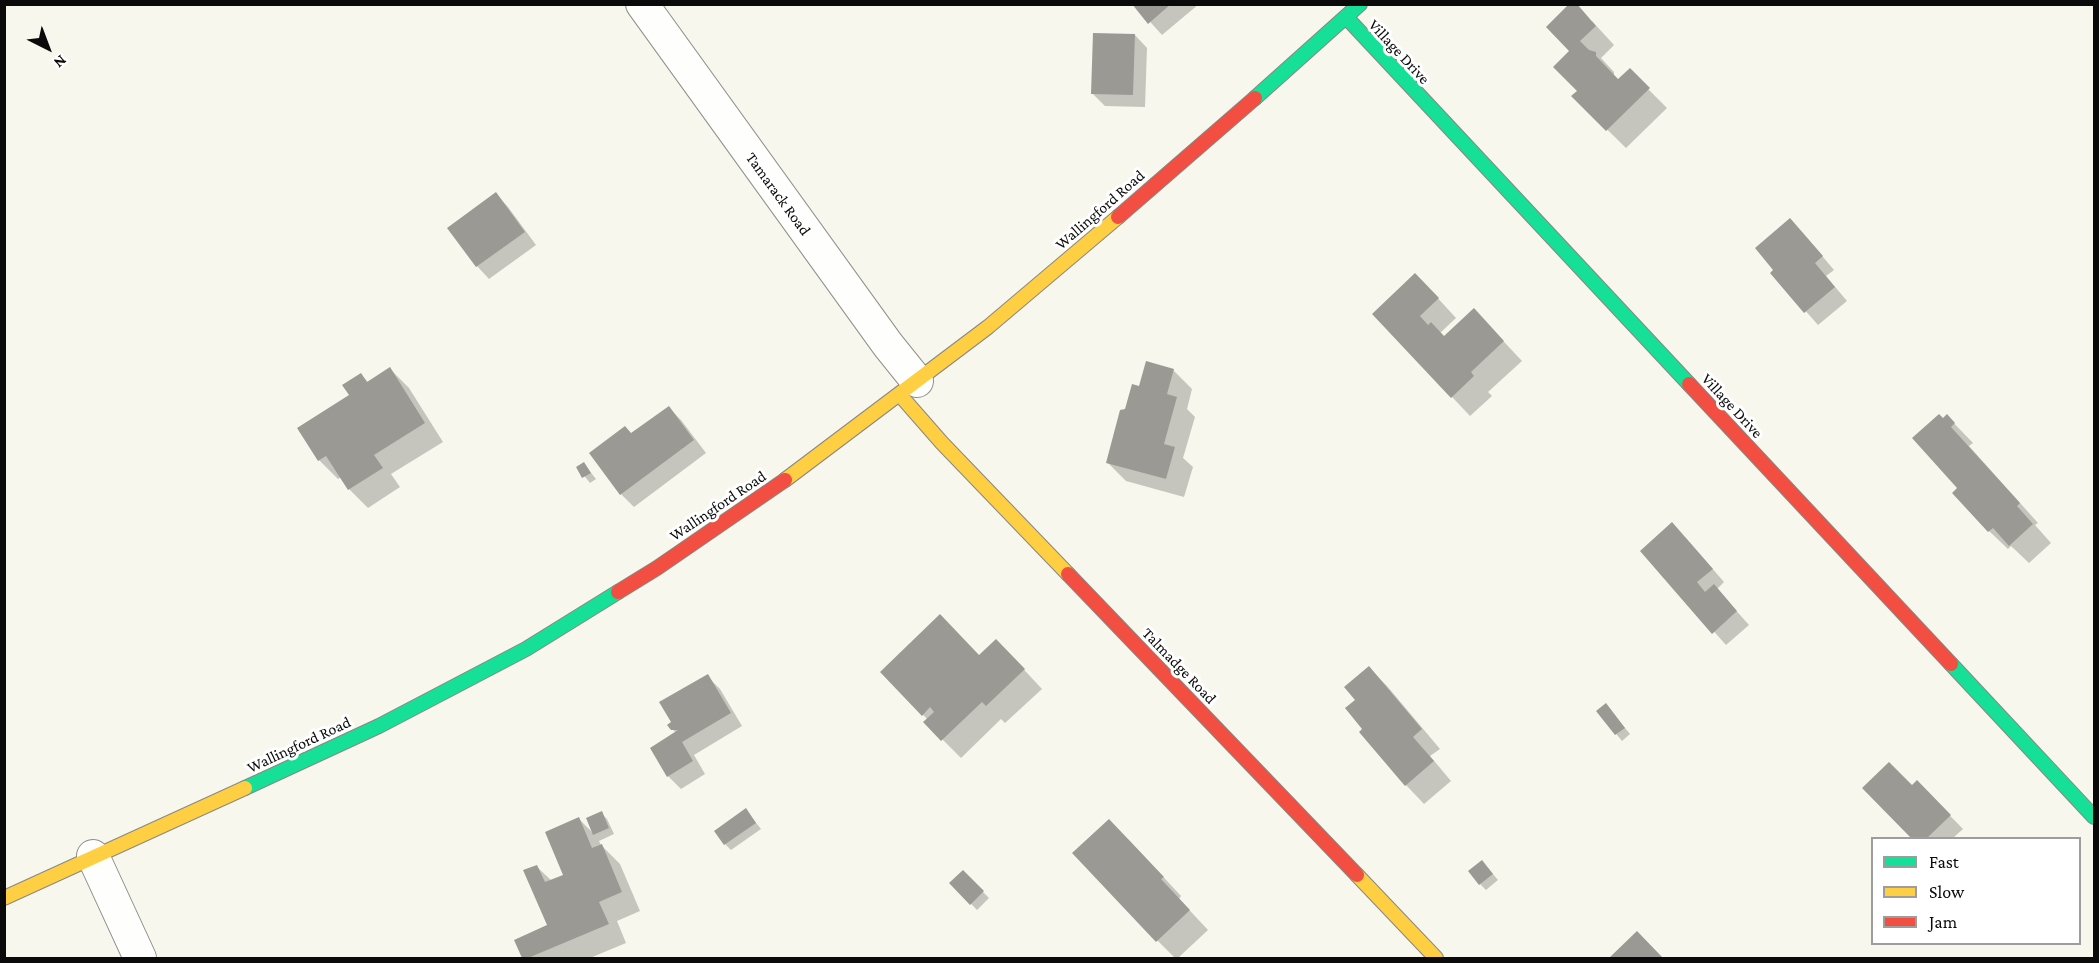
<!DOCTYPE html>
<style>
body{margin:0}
#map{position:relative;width:2099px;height:963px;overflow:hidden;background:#f8f7ed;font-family:"Crimson Pro",serif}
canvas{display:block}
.frame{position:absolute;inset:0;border:6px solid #0a0a0a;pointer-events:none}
.legend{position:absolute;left:1871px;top:837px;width:210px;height:108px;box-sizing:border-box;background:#fff;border:2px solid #9d9d9d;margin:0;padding:8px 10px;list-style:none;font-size:18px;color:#0a0a0a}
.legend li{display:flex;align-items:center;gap:12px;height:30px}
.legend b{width:30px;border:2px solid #9d9d9d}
.north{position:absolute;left:18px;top:18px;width:60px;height:60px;-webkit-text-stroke:4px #fff;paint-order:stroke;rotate:138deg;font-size:16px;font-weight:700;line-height:24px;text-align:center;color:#0a0a0a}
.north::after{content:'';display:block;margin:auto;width:21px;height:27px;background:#0a0a0a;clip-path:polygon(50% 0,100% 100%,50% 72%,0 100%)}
</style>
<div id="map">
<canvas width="2099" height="963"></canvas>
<div class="frame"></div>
<ul class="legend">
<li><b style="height:8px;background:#16e098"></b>Fast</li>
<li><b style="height:8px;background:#ffcf43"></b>Slow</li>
<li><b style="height:8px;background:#f24e42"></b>Jam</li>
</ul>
<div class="north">N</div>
</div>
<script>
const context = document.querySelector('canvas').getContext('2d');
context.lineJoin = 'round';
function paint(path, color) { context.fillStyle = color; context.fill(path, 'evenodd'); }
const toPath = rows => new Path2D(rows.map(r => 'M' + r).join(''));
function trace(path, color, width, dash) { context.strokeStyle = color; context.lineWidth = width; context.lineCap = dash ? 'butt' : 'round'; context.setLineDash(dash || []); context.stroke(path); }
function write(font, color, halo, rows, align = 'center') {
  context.font = font + ' "Crimson Pro",serif'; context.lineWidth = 6; context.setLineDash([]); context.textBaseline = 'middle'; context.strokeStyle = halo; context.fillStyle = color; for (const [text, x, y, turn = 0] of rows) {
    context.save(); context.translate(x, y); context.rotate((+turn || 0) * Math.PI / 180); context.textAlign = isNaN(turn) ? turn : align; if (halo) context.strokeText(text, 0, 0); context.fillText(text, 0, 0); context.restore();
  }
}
paint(toPath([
 [1134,4,1199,4,1162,35],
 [1592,21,1614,45,1601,58,1614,72,1614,77,1618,81,1629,70,1667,108,1626,148,1573,96,1579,91,1572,51],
 [1135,35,1147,48,1145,107,1105,106,1092,93],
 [496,194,508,207,536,245,489,279,477,266],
 [1802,232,1834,270,1826,276,1847,301,1818,325,1772,273],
 [1434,294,1456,318,1440,333,1444,338,1492,329,1522,361,1488,392,1492,396,1470,416,1374,314],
 [390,369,409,388,443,442,391,474,400,487,368,508,349,489,341,477,338,479,319,460,299,428,351,396,361,375,369,383],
 [1173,370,1192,389,1187,409,1195,417,1183,458,1193,467,1184,497,1126,481,1107,462,1127,410,1140,387],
 [669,408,681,420,706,453,634,507,621,494,632,435],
 [1947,416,1973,443,1969,446,2038,523,2035,525,2051,543,2029,563,2011,546,2008,549,1989,531,1960,488,1943,420],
 [584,464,596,479,590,483,578,468],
 [1685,537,1724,582,1717,589,1749,625,1726,645,1642,551],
 [980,657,1015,660,1042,689,1005,723,1001,719,961,758,926,723,928,720,882,672],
 [1369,668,1387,686,1440,749,1430,756,1451,781,1424,804,1406,785,1365,729,1357,700],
 [707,676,720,689,742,726,694,755,705,774,681,789,668,776,676,733,669,725],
 [1611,711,1630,734,1622,741,1598,712],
 [1917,782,1963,829,1953,838,1913,838,1864,788,1912,787],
 [746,810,761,829,731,850,725,844],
 [601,813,607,819,614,834,599,841,601,845,620,864,640,911,617,921,626,943,590,958,524,958,516,940,548,926,537,867,552,881,565,875,579,819,594,834],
 [1128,839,1181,896,1179,899,1208,930,1178,958,1175,958,1158,941,1074,853],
 [1488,868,1498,880,1486,890,1480,884],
 [963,872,989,898,977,910,951,883],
 [1637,933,1662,958,1611,958]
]), '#0003');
paint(toPath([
 [1132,4,1171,4,1148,24],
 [1569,4,1577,4,1596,26,1580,41,1589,50,1596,52,1596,56,1618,79,1630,68,1650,88,1606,131,1571,96,1577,91,1553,67,1569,51,1546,27],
 [1093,33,1135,34,1133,95,1091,94],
 [496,192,525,232,476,267,447,228],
 [1790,218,1823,256,1815,263,1835,287,1804,313,1770,273,1773,270,1755,248],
 [1415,273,1439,298,1420,316,1428,325,1431,322,1444,336,1474,308,1504,341,1471,372,1474,376,1451,398,1372,314],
 [1146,361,1174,369,1167,394,1177,397,1164,444,1175,447,1166,479,1106,463,1120,410,1125,409,1132,384,1139,386],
 [390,367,425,423,374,455,383,468,348,490,326,456,318,461,297,428,349,395,342,385,361,373,367,382],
 [669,406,694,440,620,495,589,453,625,426,631,433],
 [1939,414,1943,418,1947,414,1955,423,1951,427,2020,503,2017,506,2033,524,2009,546,1993,528,1988,532,1952,493,1957,488,1912,438],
 [584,462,591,473,582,478,576,467],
 [1672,522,1713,569,1697,582,1705,592,1714,584,1737,611,1712,634,1640,551],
 [940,614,979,655,996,639,1025,669,986,706,982,702,941,741,923,722,934,712,930,707,922,716,880,672],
 [1369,666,1422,729,1413,737,1434,761,1405,786,1359,732,1362,729,1345,708,1355,700,1344,687],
 [708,674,731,713,682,742,693,761,667,777,650,748,678,730,671,730,667,725,671,722,659,702],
 [1606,703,1625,728,1615,735,1596,711],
 [1889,762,1912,785,1917,780,1951,815,1927,838,1911,838,1862,788],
 [746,808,756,823,724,845,714,831],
 [602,811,609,828,593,835,586,818],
 [579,817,592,848,602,844,622,892,599,902,609,924,528,958,522,958,514,940,547,925,523,870,537,865,545,882,563,875,545,832],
 [1109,819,1164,877,1161,879,1190,910,1156,942,1072,853],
 [1482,860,1493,874,1479,885,1468,871],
 [963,870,984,891,970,905,949,883],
 [1637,931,1663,958,1609,958]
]), '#9a9993');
const street = toPath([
 [642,4,888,345,917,381],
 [93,856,140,958]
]);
const fast = toPath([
 [1346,17,1689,384],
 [1255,98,1360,4],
 [1951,664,2094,817],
 [245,788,379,726,526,649,618,592]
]);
const slow = toPath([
 [900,395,942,443,1068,574],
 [785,480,988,327,1118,217],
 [1357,875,1436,958],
 [4,898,245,788]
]);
const jam = toPath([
 [1118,217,1255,98],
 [1689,384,1951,664],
 [1068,574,1357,875],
 [618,592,657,568,785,480]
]);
trace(street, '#91918c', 34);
trace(fast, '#888783', 16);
trace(slow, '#888783', 16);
trace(jam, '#888783', 16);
trace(street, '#fefefc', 32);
trace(fast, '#16e098', 14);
trace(slow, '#ffcf43', 14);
trace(jam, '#f24e42', 14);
write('16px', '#0a0a0a', '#fff', [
 ["Village Drive",1399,52,47],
 ["Tamarack Road",778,194,54],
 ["Wallingford Road",1100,210,-41],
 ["Village Drive",1732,406,47],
 ["Wallingford Road",718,506,-34],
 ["Talmadge Road",1179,666,46],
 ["Wallingford Road",299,745,-25]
]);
</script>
